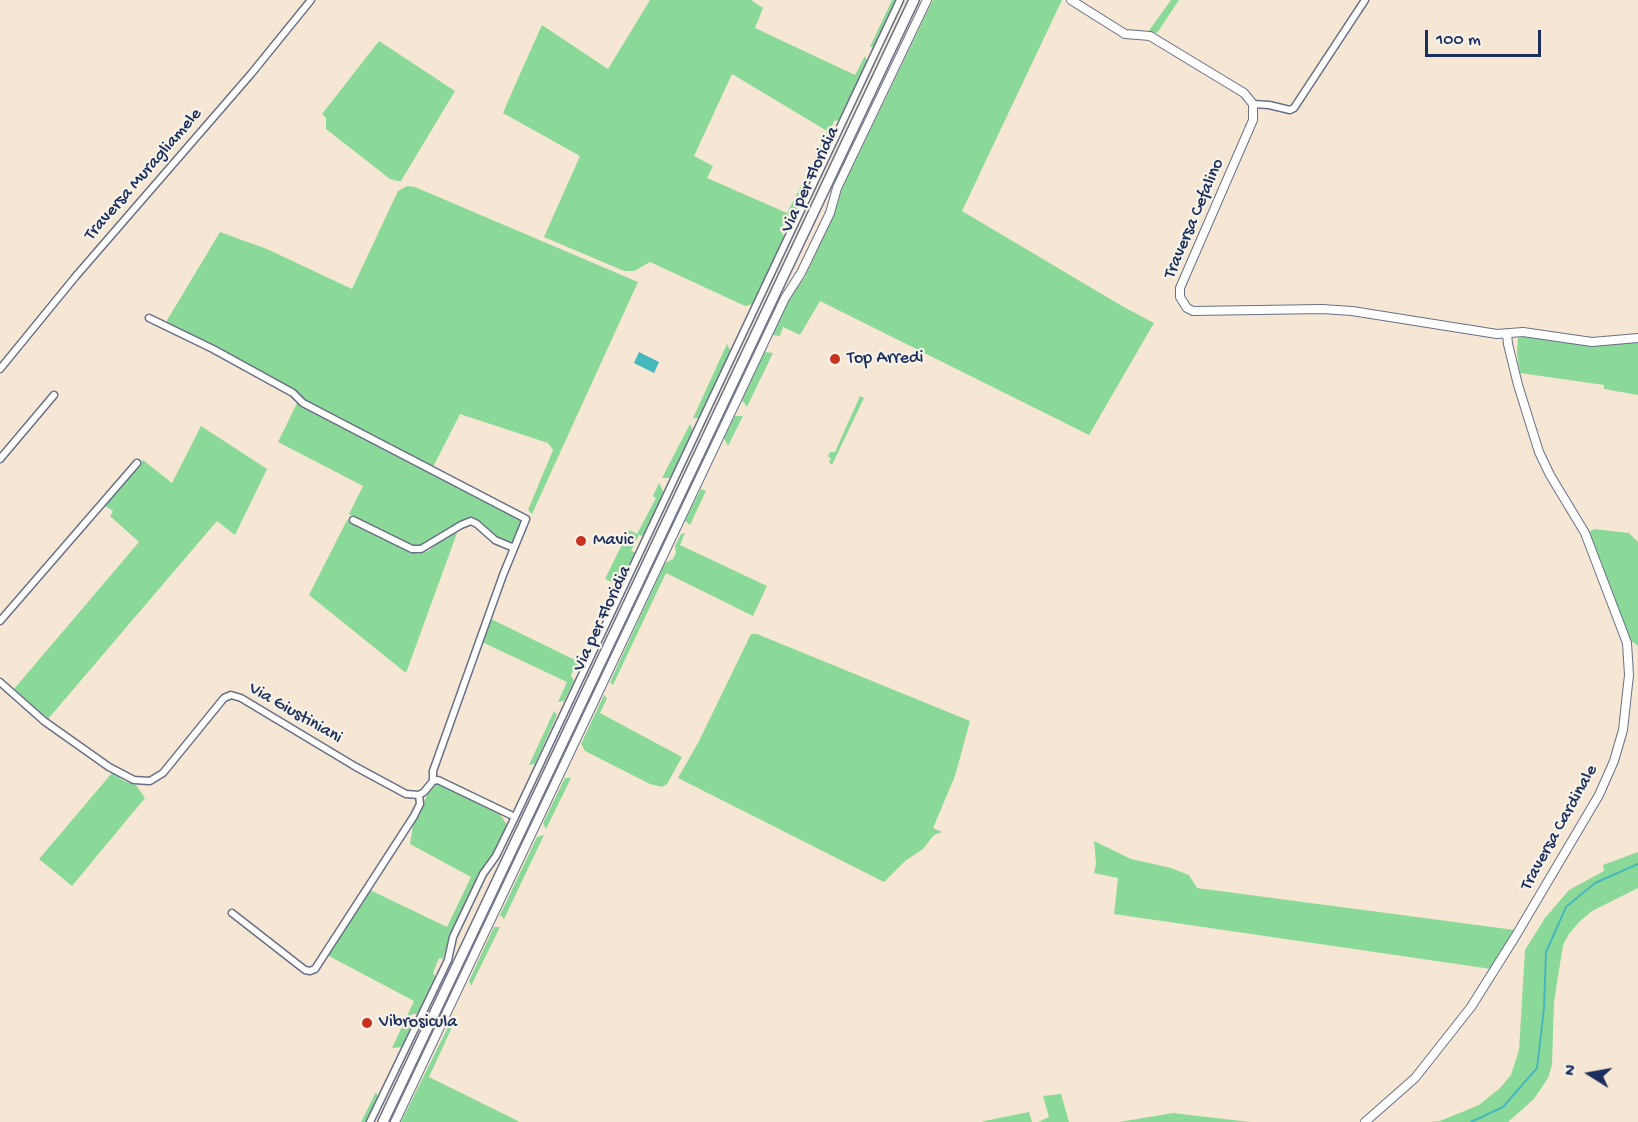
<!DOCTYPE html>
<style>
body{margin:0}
#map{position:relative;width:1638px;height:1122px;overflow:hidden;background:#f6e7d4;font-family:"Gochi Hand",sans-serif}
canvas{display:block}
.north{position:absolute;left:1560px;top:1044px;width:60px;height:60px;-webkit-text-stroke:4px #f7f3e8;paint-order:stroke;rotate:281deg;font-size:16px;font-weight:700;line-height:24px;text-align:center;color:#1b2f5e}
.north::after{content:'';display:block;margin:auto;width:21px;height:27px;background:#1b2f5e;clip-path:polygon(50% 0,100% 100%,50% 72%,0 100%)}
.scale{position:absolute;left:1425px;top:30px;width:116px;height:27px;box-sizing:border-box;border:3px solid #1b2f5e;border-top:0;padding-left:8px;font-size:18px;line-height:21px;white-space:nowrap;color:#1b2f5e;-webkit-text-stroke:4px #f7f3e8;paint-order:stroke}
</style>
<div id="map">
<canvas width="1638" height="1122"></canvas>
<div class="north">N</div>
<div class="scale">100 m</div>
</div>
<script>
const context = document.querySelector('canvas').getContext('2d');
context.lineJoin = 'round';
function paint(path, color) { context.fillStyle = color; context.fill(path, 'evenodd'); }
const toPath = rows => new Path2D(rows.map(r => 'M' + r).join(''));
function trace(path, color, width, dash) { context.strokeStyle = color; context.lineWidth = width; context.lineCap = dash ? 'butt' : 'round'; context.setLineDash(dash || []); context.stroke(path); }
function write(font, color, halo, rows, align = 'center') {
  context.font = font + ' "Gochi Hand",sans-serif'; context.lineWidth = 4.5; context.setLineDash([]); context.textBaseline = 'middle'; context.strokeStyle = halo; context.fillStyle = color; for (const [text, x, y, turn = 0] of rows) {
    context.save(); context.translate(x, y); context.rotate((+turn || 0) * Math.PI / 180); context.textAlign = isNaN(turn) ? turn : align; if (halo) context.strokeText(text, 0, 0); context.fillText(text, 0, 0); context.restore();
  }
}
paint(toPath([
 [650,0,751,0,763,8,755,28,855,75,865,56,868,62,840,120,834,121,832,126,834,133,820,163,812,163,827,131,732,74,694,156,713,166,707,178,787,213,808,172,813,178,792,223,783,225,780,230,785,237,753,304,745,306,650,262,634,271,624,271,544,237,580,156,503,113,515,85,542,25,608,69],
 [892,0,897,0,875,47,870,47],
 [933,0,1062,0,962,211,1122,306,1154,323,1089,435,820,301,800,335,783,327,780,336,772,335,790,297,805,277,835,211,842,189],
 [1171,0,1179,0,1157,33,1148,32],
 [379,41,455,91,401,181,398,181,390,179,326,129,326,118,322,114],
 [407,186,415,187,638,282,532,514,528,510,553,450,548,443,460,414,432,469,304,402,294,391,217,347,166,322,220,232,267,249,352,289,398,191],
 [1525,335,1584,344,1608,345,1638,341,1638,395,1604,389,1604,385,1520,373,1517,353,1518,338],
 [727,344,731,352,700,418,693,418],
 [765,352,773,353,747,407,742,400],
 [860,396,864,398,832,465,829,462,831,459,828,456,830,452,835,452],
 [298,401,524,519,513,545,496,538,472,519,438,535,421,547,411,546,349,514,363,486,278,442],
 [735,416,743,416,728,446,724,438],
 [690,424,693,431,671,478,662,478],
 [201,426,267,469,235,535,217,521,48,719,14,689,139,542,110,516,113,511,104,505,143,460,172,483],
 [659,483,664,493,644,536,639,535,631,551,636,553,622,581,614,583,605,579,629,530,637,534,656,498,653,496],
 [701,489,706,491,690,525,685,521],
 [347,520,419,554,428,551,444,538,457,533,406,673,309,595],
 [1594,529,1629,533,1638,542,1638,646,1630,640,1589,532],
 [685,533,680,545,767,586,753,616,666,573,613,685,610,682,665,563,673,559,676,553,675,546,681,534],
 [491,619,577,661,581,655,583,661,580,668,574,669,571,675,574,681,564,701,558,702,567,682,482,642],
 [751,634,757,634,970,721,955,776,933,828,942,832,934,835,923,849,905,861,884,882,678,778,699,741],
 [604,695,607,698,600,713,682,757,667,784,662,787,650,784,585,751,581,744],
 [554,711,557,715,535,764,529,765],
 [112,773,124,781,136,785,145,798,72,886,39,859],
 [565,778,571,778,546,829,543,823],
 [438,784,498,811,507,825,493,855,483,867,450,934,443,959,439,958,433,973,435,976,418,1014,412,1014,408,1023,410,1029,402,1047,392,1048,414,1001,327,955,370,890,447,927,471,877,410,844,413,825,430,789],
 [544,835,504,919,500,915,537,837],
 [1094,841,1131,859,1171,868,1189,875,1197,888,1515,930,1491,969,1114,914,1118,878,1094,873,1096,864],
 [1638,852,1638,888,1592,911,1579,922,1569,934,1563,945,1554,1002,1552,1065,1548,1078,1534,1099,1508,1122,1430,1122,1440,1121,1479,1105,1500,1088,1511,1075,1519,1050,1525,950,1545,918,1569,890,1604,871,1603,865],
 [494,927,500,927,471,986,469,981],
 [453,1025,429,1077,520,1122,401,1122,448,1027],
 [376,1092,378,1097,366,1122,361,1122],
 [1061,1094,1069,1122,1038,1122,1049,1117,1043,1096],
 [1029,1112,1032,1122,982,1122,984,1121],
 [1173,1113,1250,1122,1119,1122]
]), '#8bd998');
paint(toPath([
 [639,352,659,362,654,373,634,363]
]), '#47b7be');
trace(toPath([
 [1471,1122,1503,1107,1537,1068,1544,1008,1546,952,1566,907,1595,883,1638,864]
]), '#47b7be', 2);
const minor = toPath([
 [1253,104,1269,105,1290,110,1294,108,1365,0],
 [149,318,213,349,293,393,303,403,526,519,503,575,433,771,433,781],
 [0,369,76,276,251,74,311,0],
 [0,459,54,395],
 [353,520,412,549,421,549,461,525,471,521,477,524,495,540,514,548],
 [0,621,137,463],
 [0,682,44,721,109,767,134,780,150,781,163,773,224,698,231,695,241,698,356,767,406,794,419,795,424,792,433,781,438,780,515,817],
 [232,913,305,970,310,971,315,969,414,816,420,804,419,795],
 [370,1122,448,960,453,937,483,874,496,856,515,817,900,0]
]);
const tertiary = toPath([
 [1071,0,1125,34,1150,36,1244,93,1253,104,1253,120,1180,288,1180,297,1187,308,1193,311,1322,309,1352,311,1497,334,1523,332,1592,342,1638,338],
 [395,1122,785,298,801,273,830,213,837,188,927,0],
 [1365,1122,1415,1078,1471,1007,1515,937,1599,795,1614,761,1623,730,1629,675,1627,643,1585,533,1550,475,1539,452,1518,385,1508,344,1507,334]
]);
const secondary = toPath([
 [383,1122,914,0]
]);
trace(minor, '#686f87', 9);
trace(tertiary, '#686f87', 10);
trace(secondary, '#686f87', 12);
trace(minor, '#fff', 6);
trace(tertiary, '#fff', 8);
trace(secondary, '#fff', 9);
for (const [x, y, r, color] of [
 [835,359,6,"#c8321e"],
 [581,541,6,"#c8321e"],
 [367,1023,6,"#c8321e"]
]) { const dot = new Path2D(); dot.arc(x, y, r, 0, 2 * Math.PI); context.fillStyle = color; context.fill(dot); trace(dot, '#f7f3e8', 2); }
write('18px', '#1b2f5e', '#f7f3e8', [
 ["Traversa Muragliamele",144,175,-49],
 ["Via per Floridia",811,180,-65],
 ["Traversa Cefalino",1195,219,-67],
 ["Via per Floridia",603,619,-65],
 ["Via Giustiniani",295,714,30],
 ["Traversa Cardinale",1560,828,-61]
]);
write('18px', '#1b2f5e', '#f7f3e8', [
 ["Top Arredi",847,359],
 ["Mavic",593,541],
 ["Vibrosicula",379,1023]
], 'left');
</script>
